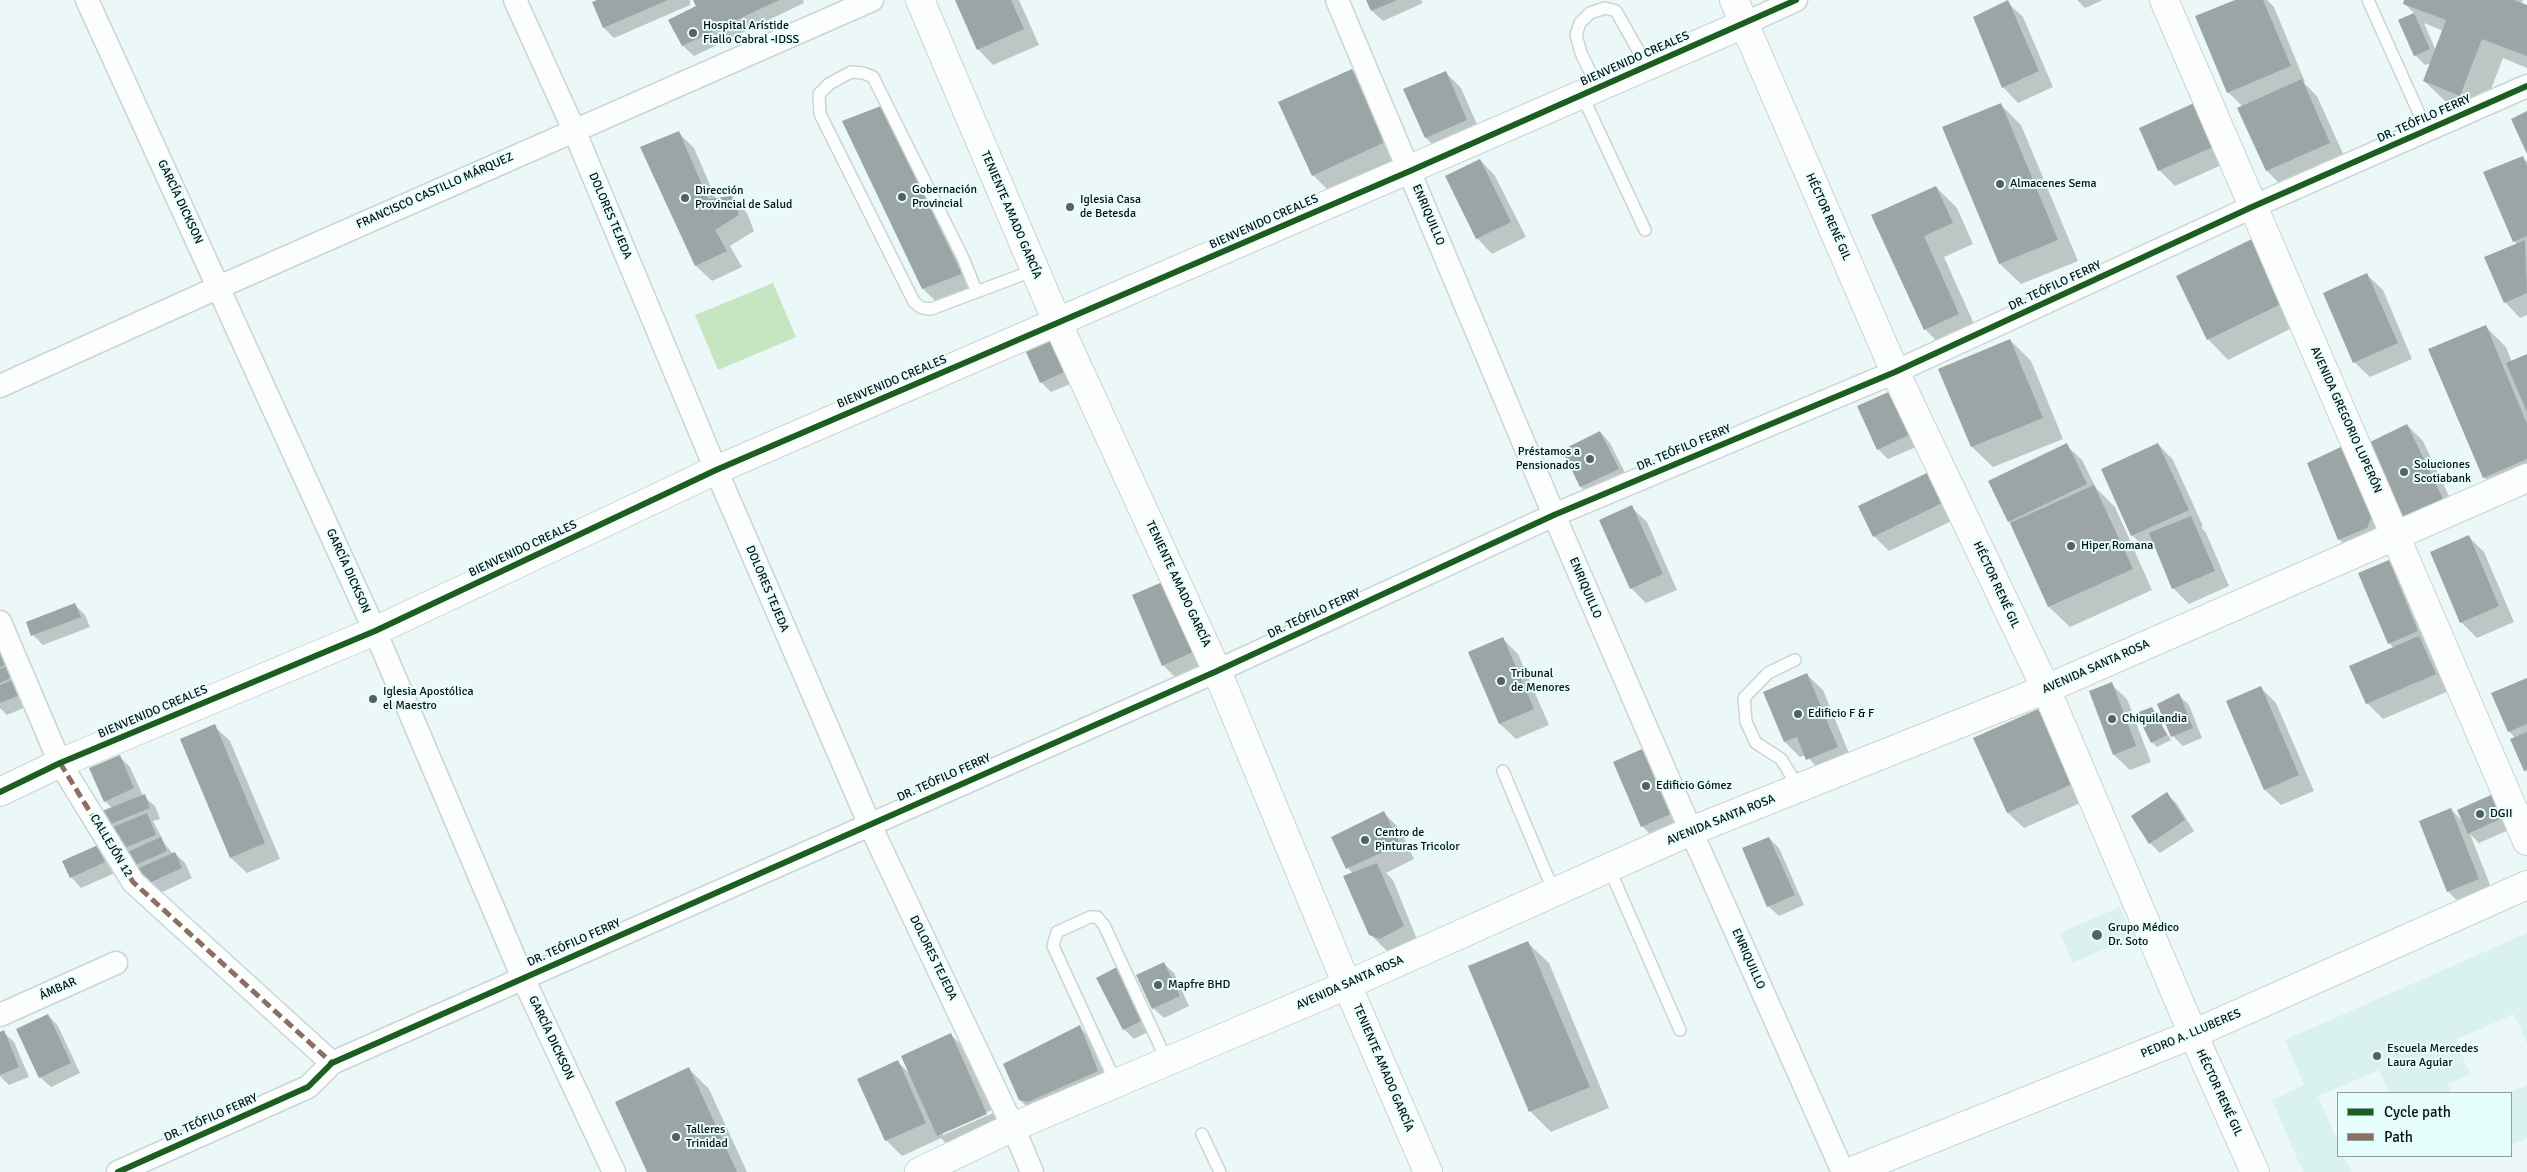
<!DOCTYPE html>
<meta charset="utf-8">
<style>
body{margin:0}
#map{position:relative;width:2527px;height:1172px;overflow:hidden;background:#ebf8f7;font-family:Signika,sans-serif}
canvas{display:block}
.legend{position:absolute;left:2337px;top:1092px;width:175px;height:65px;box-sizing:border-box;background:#e5fefc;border:1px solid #8d9f9e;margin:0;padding:6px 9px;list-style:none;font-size:15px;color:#081010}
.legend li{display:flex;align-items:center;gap:10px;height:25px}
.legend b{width:25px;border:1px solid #8d9f9e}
</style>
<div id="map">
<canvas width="2527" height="1172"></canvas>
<ul class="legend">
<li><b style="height:6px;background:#1b5e20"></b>Cycle path</li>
<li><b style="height:6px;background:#8d6e63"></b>Path</li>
</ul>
</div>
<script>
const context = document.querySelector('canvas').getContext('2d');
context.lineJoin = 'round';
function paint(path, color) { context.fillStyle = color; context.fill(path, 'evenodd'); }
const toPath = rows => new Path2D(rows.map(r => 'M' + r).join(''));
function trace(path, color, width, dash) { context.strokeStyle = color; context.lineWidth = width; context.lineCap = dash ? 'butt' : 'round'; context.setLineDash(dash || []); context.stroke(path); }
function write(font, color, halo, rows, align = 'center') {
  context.font = font + ' Signika,sans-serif'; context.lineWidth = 4; context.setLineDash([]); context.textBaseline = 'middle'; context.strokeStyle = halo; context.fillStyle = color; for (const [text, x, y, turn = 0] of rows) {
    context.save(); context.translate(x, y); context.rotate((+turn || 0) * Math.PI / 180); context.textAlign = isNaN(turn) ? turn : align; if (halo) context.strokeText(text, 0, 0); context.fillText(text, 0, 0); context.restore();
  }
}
paint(toPath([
 [2120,907,2133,936,2073,963,2060,933],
 [2527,933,2527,1043,2514,1014,2455,1040,2470,1074,2448,1084,2452,1093,2390,1093,2379,1070,2318,1096,2338,1142,2338,1156,2344,1156,2351,1172,2303,1172,2272,1100,2304,1085,2285,1040],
 [2527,1085,2527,1138,2511,1145,2511,1093,2508,1093]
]), '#d9f1ef');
paint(toPath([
 [773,283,796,337,718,370,695,315]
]), '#c6e5c1');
paint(toPath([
 [599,0,690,0,690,5,614,38,604,28,593,3],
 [695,0,803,0,804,3,694,56,683,46,670,20,697,7],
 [956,0,1019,0,1039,45,993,65,978,49],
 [1368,0,1421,0,1423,3,1383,21,1372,11],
 [2077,0,2103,0,2085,8],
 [2239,0,2267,0,2274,7,2305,82,2304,83,2317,96,2345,158,2282,186,2267,171,2239,108,2243,107,2228,92],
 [2406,0,2523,0,2521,4,2527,6,2527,68,2503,58,2481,115,2445,101,2424,81,2431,63,2425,65,2415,55,2400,21,2415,14,2404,3],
 [2424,23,2443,31,2436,51],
 [2007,2,2023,17,2053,87,2018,103,2003,87],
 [1352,70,1373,91,1405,163,1333,195,1313,175],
 [1445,72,1461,88,1482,136,1441,153,1426,138,1405,90],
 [2000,104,2021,125,2078,261,2021,284,2000,264,1944,128],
 [2193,105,2228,162,2175,186,2159,170],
 [880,108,901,128,982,294,944,309,923,289,843,122],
 [679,133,694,148,716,199,732,198,747,213,754,231,730,246,742,267,712,281,696,266,641,147],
 [2522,157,2527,162,2527,315,2520,318,2505,302,2518,245,2514,241],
 [1480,160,1495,176,1526,237,1492,254,1477,238],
 [1936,187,1957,208,1973,244,1944,257,1979,335,1945,350,1925,329,1873,216],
 [2272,261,2302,323,2228,360,2208,339],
 [2367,275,2383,290,2412,359,2370,377,2354,362],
 [2485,326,2506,347,2512,362,2527,356,2527,488,2505,498,2484,477],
 [2010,340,2031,361,2063,439,1993,467,1972,447,1940,369],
 [1028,352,1080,380,1051,392,1041,382],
 [1893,391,1923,444,1888,459,1878,449],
 [2407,425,2423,441,2458,515,2418,534],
 [1600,432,1610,443,1628,479,1591,497,1581,487],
 [2158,444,2173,460,2203,526,2201,527,2206,533,2229,586,2189,604,2173,588,2156,547,2148,551,2132,535],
 [2066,445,2082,460,2096,488,2115,507,2152,590,2070,627,2049,607,2009,521],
 [2345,447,2387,533,2354,555,2339,539],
 [1926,474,1942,490,1956,519,1889,551,1874,536],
 [1631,507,1647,522,1677,590,1646,603,1631,588],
 [2469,537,2484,552,2514,622,2477,638,2461,622],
 [2388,562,2404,577,2451,690,2383,719,2367,703,2394,648,2389,643],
 [1133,596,1212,666,1178,680,1163,665],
 [75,605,85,615,90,627,43,645,33,635],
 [0,627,33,704,7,715,0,708],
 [1502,638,1518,654,1549,725,1516,739,1500,724,1470,653],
 [1807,675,1823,690,1853,763,1823,775,1806,755,1800,757,1785,742,1764,692],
 [2527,679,2527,773,2515,738,2509,731],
 [2111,684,2127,699,2151,762,2130,770,2114,755,2090,692],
 [2261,688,2276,703,2314,791,2281,805,2265,790,2227,702],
 [2179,695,2189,705,2202,738,2183,746,2173,736],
 [2152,709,2171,740,2157,747,2152,742,2138,714],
 [2038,710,2053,726,2087,800,2024,828,2008,813,1975,739],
 [214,726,230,741,280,859,247,873,231,858,181,740],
 [119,756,130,767,143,796,155,806,160,819,153,821,165,844,173,854,175,853,185,863,192,878,156,895,132,866,116,831,109,824,112,808,105,801],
 [1615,762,1694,826,1658,842,1642,826],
 [2167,794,2177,804,2194,831,2160,853,2150,843],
 [2491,796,2501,806,2511,829,2479,843,2470,834,2494,895,2463,907,2448,891,2451,809,2464,823],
 [1384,813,1400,829,1414,859,1386,873,1393,880,1418,942,1396,954,1386,950,1370,934,1353,874,1348,868,1333,837],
 [1769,838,1779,848,1804,905,1779,916,1768,906],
 [97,847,108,857,115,873,81,888,71,877],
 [1528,943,1549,963,1609,1108,1551,1132,1531,1112,1470,967],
 [1163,963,1174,973,1189,1006,1164,1018,1153,1008],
 [1116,969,1127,979,1152,1030,1134,1039,1124,1029],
 [48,1015,58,1026,80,1073,51,1087,40,1077],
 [1079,1027,1095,1042,1113,1086,1036,1115,1020,1100],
 [3,1032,14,1042,29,1077,9,1085,0,1076,0,1033],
 [951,1035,967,1050,1002,1130,953,1151,941,1138,902,1156,886,1140,898,1062,911,1075],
 [992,1110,993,1113,943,1135,943,1132],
 [689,1069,709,1089,747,1172,649,1172]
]), '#0003');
paint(toPath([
 [597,0,668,0,603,28,592,2],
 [693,0,779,0,682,46,668,20,696,6],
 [955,0,1011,0,1024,29,977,50],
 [1366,0,1397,0,1371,11],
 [2008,0,2039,71,2002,88,1973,17],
 [2235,0,2263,0,2291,66,2227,93,2195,16],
 [2404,0,2514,0,2527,5,2527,56,2482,39,2460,96,2423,81,2446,20,2403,4],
 [2414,13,2430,49,2414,56,2398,20],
 [1352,69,1385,142,1312,176,1278,102],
 [1446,71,1467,120,1425,138,1403,89],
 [2302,79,2330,143,2266,171,2237,108],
 [2001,103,2058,240,1999,264,1942,127],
 [2194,103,2213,147,2158,171,2139,128],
 [881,106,962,274,922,289,842,121],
 [2527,111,2527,154,2511,119],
 [679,131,708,199,732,196,739,215,715,230,727,251,695,266,640,147],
 [2523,156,2527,166,2527,236,2513,242,2483,172],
 [1480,159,1511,222,1476,239,1445,176],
 [1936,186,1953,223,1924,236,1959,314,1924,330,1871,215],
 [2252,239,2283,303,2207,340,2176,276],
 [2525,240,2527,293,2504,303,2484,257],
 [2367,273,2398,343,2353,363,2323,293],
 [2486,325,2527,424,2527,459,2483,478,2428,349],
 [1058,338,1071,369,1040,383,1026,352],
 [2010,339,2043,418,1971,447,1938,369],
 [2527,354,2527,412,2506,363],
 [1893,390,1913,433,1877,450,1857,406],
 [2407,424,2443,499,2401,519,2366,444],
 [1600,431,1619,469,1580,487,1562,450],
 [2067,443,2087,484,2008,522,1988,481],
 [2158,443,2189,510,2131,536,2101,469],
 [2345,445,2372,516,2367,528,2338,540,2307,463],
 [1927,473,1942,503,1873,537,1858,506],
 [2094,485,2133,569,2048,607,2010,523],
 [1632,505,1663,574,1630,589,1599,520],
 [2191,516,2215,571,2172,589,2149,533],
 [2469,535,2499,606,2460,623,2430,552],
 [2389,560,2418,631,2388,644,2358,573],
 [1167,580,1197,650,1162,666,1132,595],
 [75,603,81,617,31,636,26,622],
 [2419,636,2436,674,2366,704,2349,666],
 [1503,637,1534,709,1499,724,1468,652],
 [0,643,10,663,0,667],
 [9,665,14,676,0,683,0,669],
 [1807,673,1838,747,1806,760,1797,737,1784,742,1763,692],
 [17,678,23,694,0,703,0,685],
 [2527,678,2527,724,2508,732,2491,693],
 [2112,682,2136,746,2113,755,2089,691],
 [2261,686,2299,775,2264,790,2226,701],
 [2179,693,2193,728,2171,737,2157,704],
 [2152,707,2167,735,2151,743,2136,713],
 [2038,709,2072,784,2007,813,1973,738],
 [215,724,265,843,230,858,180,739],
 [2527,732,2527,770,2524,771,2510,739],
 [1651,745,1680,810,1641,827,1613,762],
 [120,755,134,788,104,802,89,768],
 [2167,792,2185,820,2149,844,2131,816],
 [145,794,150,808,108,825,102,811],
 [2491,795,2502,818,2468,834,2457,810],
 [2451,808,2479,879,2447,892,2419,821],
 [1384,811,1400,844,1346,869,1331,837],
 [147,813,156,835,122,849,113,827],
 [161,837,167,851,131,867,125,853],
 [1769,837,1795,895,1767,907,1742,848],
 [98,845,105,862,70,878,62,861],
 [175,852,182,868,145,885,137,869],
 [1377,863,1404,926,1380,939,1369,935,1343,876],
 [1528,941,1590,1087,1529,1112,1468,966],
 [1164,962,1180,996,1152,1009,1136,975],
 [1117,967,1143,1020,1123,1030,1096,978],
 [48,1014,71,1063,39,1078,16,1029],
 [1080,1025,1098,1071,1028,1102,1019,1100,1003,1064],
 [4,1030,19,1067,0,1075,0,1032],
 [951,1033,987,1114,937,1136,901,1056],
 [898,1060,926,1123,885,1141,857,1079],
 [689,1067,737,1172,647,1172,615,1102]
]), '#9ba5a6');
const lane = toPath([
 [2368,0,2427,131],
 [1598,88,1581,53,1576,35,1580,23,1590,13,1605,8,1616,11,1647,66],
 [1582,95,1645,230],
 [976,290,963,258,873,77,863,73,851,72,829,84,819,94,820,114,914,302,922,308,931,309,1035,270],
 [1795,660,1768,673,1744,698,1746,722,1756,743,1781,759,1799,788],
 [1503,771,1554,892],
 [1609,868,1680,1030],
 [1116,1083,1053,946,1057,932,1090,917,1097,917,1104,925,1167,1061],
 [1202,1134,1220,1172]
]);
const street = toPath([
 [87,0,375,631,523,978,614,1172],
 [515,0,574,130,716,470,869,823,1013,1127,1032,1172],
 [1337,0,1554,515,1691,831,1843,1172],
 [1744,24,1796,0],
 [0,386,219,287,872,0],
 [0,622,60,763,133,882,332,1063],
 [0,1015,116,963],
 [118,1172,308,1087,332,1063,1217,671,1554,515,1895,372,2252,207,2527,86]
]);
const secondary = toPath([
 [920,0,1058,324,1217,671,1347,985,1428,1172],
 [1734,0,1895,372,2046,689,2193,1034,2255,1172],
 [2164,0,2527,841],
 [0,792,60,763,375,631,716,470,1744,24]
]);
const primary = toPath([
 [919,1172,1013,1127,1347,985,1691,831,2046,689,2527,478],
 [1850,1172,2193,1034,2527,885]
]);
trace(lane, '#cad4d4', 14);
trace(street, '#cad4d4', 25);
trace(secondary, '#cad4d4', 30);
trace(primary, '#cad4d4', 30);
trace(lane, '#fcfefe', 11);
trace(street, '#fcfefe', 22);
trace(secondary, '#fcfefe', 28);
trace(primary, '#fcfefe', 28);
trace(toPath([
 [60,763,133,882,332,1063]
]), '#8d6e63', 5, [10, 5]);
trace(toPath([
 [0,792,60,763,375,631,716,470,1410,171,1796,0],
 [118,1172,308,1087,332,1063,1217,671,1554,515,1895,372,2252,207,2527,86]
]), '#1b5e20', 6);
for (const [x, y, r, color] of [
 [693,33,5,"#576161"],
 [2000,184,5,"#576161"],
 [902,197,5,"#576161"],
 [685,198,5,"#576161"],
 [1070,207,5,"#576161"],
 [1590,459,5,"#576161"],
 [2404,472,5,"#576161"],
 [2071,546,5,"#576161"],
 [1501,681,5,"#576161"],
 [373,699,5,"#576161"],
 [1798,714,5,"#576161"],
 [2112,719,5,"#576161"],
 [1646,786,5,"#576161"],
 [2480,814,5,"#576161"],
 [1365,840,5,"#576161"],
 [2097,935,6,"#576161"],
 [1158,985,5,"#576161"],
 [2377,1056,5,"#576161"],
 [676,1137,5,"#576161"]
]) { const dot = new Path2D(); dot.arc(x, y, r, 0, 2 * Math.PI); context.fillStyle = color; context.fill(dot); trace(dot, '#e5fefc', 2); }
write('12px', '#081010', '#e5fefc', [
 ["Hospital Arístide",703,26],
 ["Fiallo Cabral -IDSS",703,40],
 ["Almacenes Sema",2010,184],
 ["Gobernación",912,190],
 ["Provincial",912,204],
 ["Dirección",695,191],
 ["Provincial de Salud",695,205],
 ["Iglesia Casa",1080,200],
 ["de Betesda",1080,214],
 ["Préstamos a",1580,452,"right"],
 ["Pensionados",1580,466,"right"],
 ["Soluciones",2414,465],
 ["Scotiabank",2414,479],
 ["Hiper Romana",2081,546],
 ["Tribunal",1511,674],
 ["de Menores",1511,688],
 ["Iglesia Apostólica",383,692],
 ["el Maestro",383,706],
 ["Edificio F & F",1808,714],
 ["Chiquilandia",2122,719],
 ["Edificio Gómez",1656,786],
 ["DGII",2490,814],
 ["Centro de",1375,833],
 ["Pinturas Tricolor",1375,847],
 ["Grupo Médico",2108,928],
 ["Dr. Soto",2108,942],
 ["Mapfre BHD",1168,985],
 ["Escuela Mercedes",2387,1049],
 ["Laura Aguiar",2387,1063],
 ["Talleres",686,1130],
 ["Trinidad",686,1144]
], 'left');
write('12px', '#081010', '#e5fefc', [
 ["BIENVENIDO CREALES",1635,59,-24],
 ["DR. TEÓFILO FERRY",2424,119,-24],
 ["FRANCISCO CASTILLO MÁRQUEZ",435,191,-24],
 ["GARCÍA DICKSON",180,202,65],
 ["TENIENTE AMADO GARCÍA",1011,215,67],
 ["ENRIQUILLO",1428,215,67],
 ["DOLORES TEJEDA",610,216,67],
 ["HÉCTOR RENÉ GIL",1828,217,66],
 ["BIENVENIDO CREALES",1264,222,-24],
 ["DR. TEÓFILO FERRY",2055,286,-25],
 ["BIENVENIDO CREALES",892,382,-23],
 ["AVENIDA GREGORIO LUPERÓN",2346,420,66],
 ["DR. TEÓFILO FERRY",1684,448,-23],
 ["BIENVENIDO CREALES",523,549,-25],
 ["GARCÍA DICKSON",348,571,66],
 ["TENIENTE AMADO GARCÍA",1178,584,65],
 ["HÉCTOR RENÉ GIL",1996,585,65],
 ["ENRIQUILLO",1585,588,67],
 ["DOLORES TEJEDA",767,589,67],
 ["DR. TEÓFILO FERRY",1314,614,-25],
 ["AVENIDA SANTA ROSA",2096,667,-24],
 ["BIENVENIDO CREALES",153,712,-23],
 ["DR. TEÓFILO FERRY",944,778,-24],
 ["AVENIDA SANTA ROSA",1721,820,-22],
 ["CALLEJÓN 12",111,846,59],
 ["DR. TEÓFILO FERRY",574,943,-24],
 ["DOLORES TEJEDA",933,958,64],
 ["ENRIQUILLO",1748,959,66],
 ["AVENIDA SANTA ROSA",1350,983,-24],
 ["ÁMBAR",58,989,-24],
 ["PEDRO A. LLUBERES",2191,1034,-23],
 ["GARCÍA DICKSON",551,1038,65],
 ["TENIENTE AMADO GARCÍA",1383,1068,67],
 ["HÉCTOR RENÉ GIL",2219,1093,65],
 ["DR. TEÓFILO FERRY",211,1118,-24]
]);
</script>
